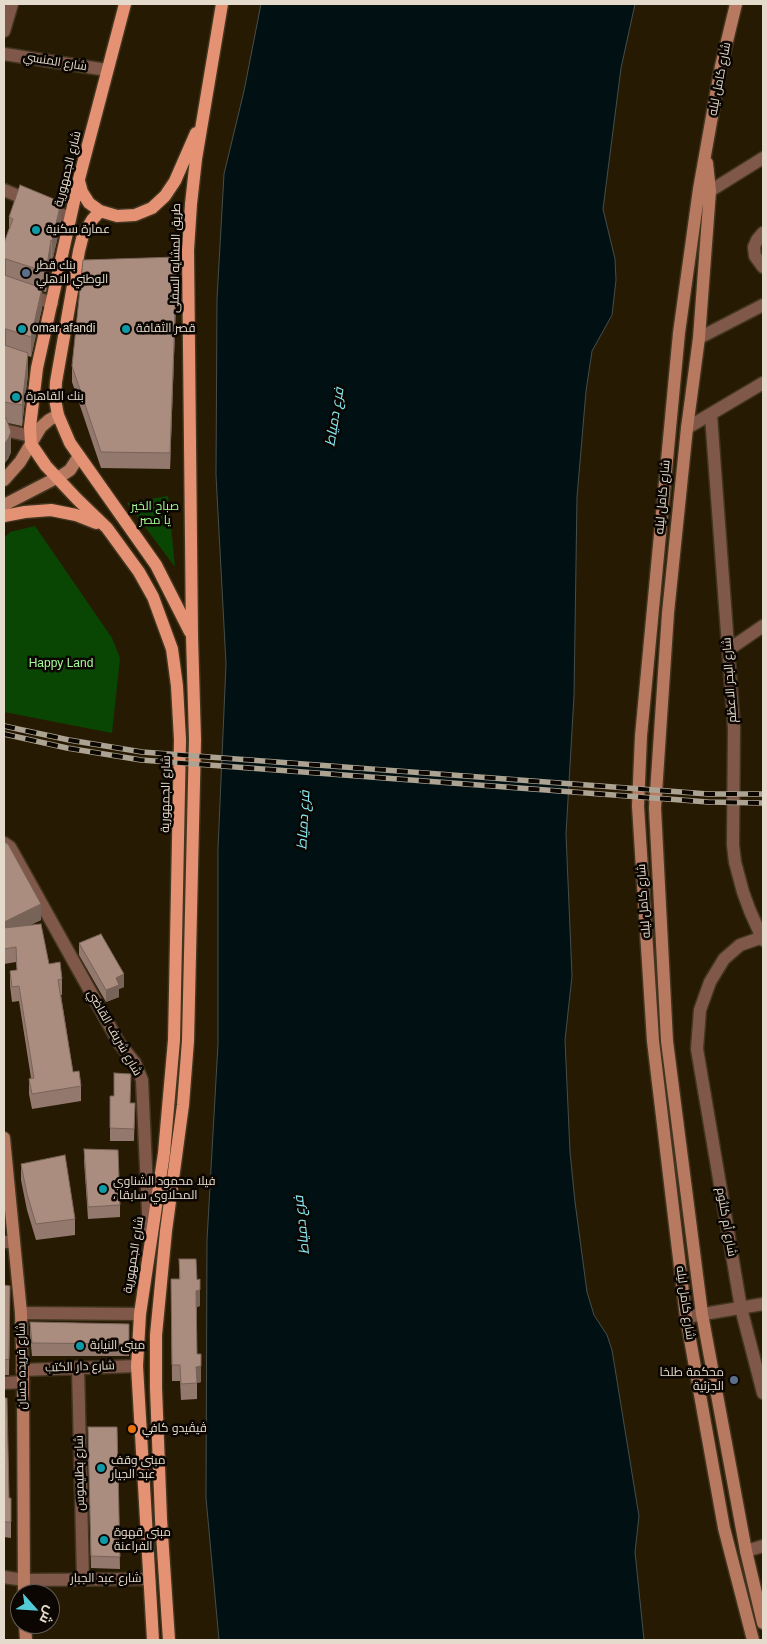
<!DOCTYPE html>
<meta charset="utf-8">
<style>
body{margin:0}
#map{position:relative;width:767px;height:1644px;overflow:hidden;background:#271a03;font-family:Helvetica,Cairo,sans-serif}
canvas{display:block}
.frame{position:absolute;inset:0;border:5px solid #e4dbcd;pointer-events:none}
.north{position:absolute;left:10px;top:1584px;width:50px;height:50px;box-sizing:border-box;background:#0b0601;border:1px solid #625b53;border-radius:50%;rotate:116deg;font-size:14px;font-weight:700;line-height:20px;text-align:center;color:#e4dbcd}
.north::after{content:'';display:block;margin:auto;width:18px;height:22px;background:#52cbd7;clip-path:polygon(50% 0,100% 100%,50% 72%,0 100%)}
</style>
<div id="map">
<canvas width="767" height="1644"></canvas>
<div class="frame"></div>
<div class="north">ش</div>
</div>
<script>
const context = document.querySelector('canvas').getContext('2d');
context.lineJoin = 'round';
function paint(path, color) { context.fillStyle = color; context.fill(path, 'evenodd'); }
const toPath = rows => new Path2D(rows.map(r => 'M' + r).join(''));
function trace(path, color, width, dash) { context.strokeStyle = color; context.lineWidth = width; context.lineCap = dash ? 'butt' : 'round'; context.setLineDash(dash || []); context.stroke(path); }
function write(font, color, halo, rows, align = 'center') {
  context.font = font + ' Helvetica,Cairo,sans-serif'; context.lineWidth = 5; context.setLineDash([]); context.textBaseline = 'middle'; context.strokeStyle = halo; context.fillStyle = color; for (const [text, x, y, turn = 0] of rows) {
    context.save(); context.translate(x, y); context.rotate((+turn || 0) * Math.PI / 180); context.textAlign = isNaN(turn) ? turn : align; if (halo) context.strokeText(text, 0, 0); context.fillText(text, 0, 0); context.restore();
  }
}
paint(toPath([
 [168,496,175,567,127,503],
 [35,526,112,638,120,658,112,733,4,712,4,538,10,532]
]), '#0a4603');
const water = toPath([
 [261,4,635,4,621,68,603,209,615,259,616,280,612,315,592,351,586,391,577,497,574,696,566,834,572,976,565,1040,570,1152,575,1202,587,1292,594,1315,607,1335,612,1350,637,1504,639,1516,635,1552,644,1640,219,1640,206,1498,207,1240,218,1044,218,849,226,664,216,475,217,299,224,174,244,91,261,4]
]);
paint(water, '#011113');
trace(water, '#454e4b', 1);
const street = toPath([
 [4,31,12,4],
 [4,54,107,70],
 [4,190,70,218],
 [710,191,763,158],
 [763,233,757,240,754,247,755,256,763,267],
 [4,287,52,303],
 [699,338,763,305],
 [711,415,734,728,733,845,735,862,743,892,750,911,763,940],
 [687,428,763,383],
 [4,430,31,436],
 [728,650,763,626],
 [4,843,10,847,119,1043,135,1063,142,1080,149,1233],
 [763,937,740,945,724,959,710,982,700,1010,697,1049,741,1308,763,1393],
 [4,1242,14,1242],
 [21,1313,140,1314],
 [686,1317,763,1304],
 [78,1367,83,1579],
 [22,1370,137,1366],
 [4,1383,23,1382],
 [746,1551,763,1546],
 [4,1577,24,1580,149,1579]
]);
const secondary = toPath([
 [736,4,721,66,699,189,679,333,641,736,638,806,653,1041,686,1317,724,1528,753,1640],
 [707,163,710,191,699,338,687,428,668,613,655,808,667,1041,702,1314,746,1551,763,1623],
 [4,480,20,462,41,427,49,420,58,415],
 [4,505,64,474,70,470,79,456],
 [4,1138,21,1313,23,1382,24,1594],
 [25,1624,26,1640]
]);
const primary = toPath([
 [125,4,79,179,37,368,30,427,31,444,46,466,77,499,107,528,139,572,153,597,172,649,177,686,180,740,174,1040,164,1153,140,1314,137,1366,153,1640],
 [79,181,82,192,89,203,100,211,117,216,135,215,152,208,165,196,175,181,196,133],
 [100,211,92,220,83,235,79,251,56,382,55,399,58,415,70,443,156,565,190,632],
 [4,516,25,512,51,510,76,515,96,523],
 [169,1640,161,1519,156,1388,156,1335,166,1231,183,1105,188,1041,195,740,192,636,188,250,191,204,196,159,222,4]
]);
trace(street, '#41351f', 15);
trace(secondary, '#41351f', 15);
trace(primary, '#41351f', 15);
trace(street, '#7f5849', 12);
trace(secondary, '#b87961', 12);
trace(primary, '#e49273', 12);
const rail = toPath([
 [4,726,69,740,142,752,708,794,763,794],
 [4,734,67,748,141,760,708,802,763,803]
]);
trace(rail, '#ada392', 5.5);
trace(rail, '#0b0601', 4, [11]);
paint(toPath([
 [9,217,61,223,52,262,51,261,46,292,42,291,42,308,31,357,28,356,28,374,22,426,8,423,11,452,8,459,4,464,4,243,9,228],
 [177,273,170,469,101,468,72,382,72,366],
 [4,842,41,920,30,925,49,964,62,979,62,995,61,995,73,1072,81,1086,81,1101,32,1109,29,1094,29,1079,31,1078,19,1001,12,1002,10,986,10,971,17,970,16,962,4,964],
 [79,943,124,987,119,989,119,997,106,1002,79,955],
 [110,1096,114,1096,130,1103,135,1103,134,1141,110,1141],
 [84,1149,120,1205,120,1217,88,1219,84,1161],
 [21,1164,75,1219,75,1235,36,1240,27,1210,21,1180],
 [179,1259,197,1280,200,1306,197,1307,197,1354,201,1382,197,1383,197,1399,181,1400,180,1381,172,1381,171,1279,179,1279],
 [4,1285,10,1286,9,1375,4,1375],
 [30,1322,129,1324,129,1356,32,1356,30,1335],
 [4,1398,9,1498,11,1498,11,1538,4,1537],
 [117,1427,120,1569,91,1568,88,1439]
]), '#93796d');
paint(toPath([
 [61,202,61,223,52,262,52,241],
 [51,240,51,261,46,292,46,272],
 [177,257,177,273,170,469,170,453],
 [4,259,6,259,6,279,4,280],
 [42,288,42,308,31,357,31,337],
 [4,329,6,329,6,349,4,350],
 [28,353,28,374,22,426,22,405],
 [11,432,11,452,8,459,4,464,4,444],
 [41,904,41,920,4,938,4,922],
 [124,974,124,987,119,989,119,997,106,1002,106,990,116,978],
 [4,1270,5,1270,5,1285,4,1285],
 [200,1279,200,1306,196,1307,196,1291],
 [201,1366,201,1382,196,1383,196,1367]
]), '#786359');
const building = toPath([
 [20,185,61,202,52,241,51,240,46,272,6,259,4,259,4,243,13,219,9,217,20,185],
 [177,257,170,453,101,452,72,366,83,260,177,257],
 [4,275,42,288,31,337,6,329,4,329,4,275],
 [4,345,28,353,22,405,4,402,4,345],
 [4,418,6,418,11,432,8,439,4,444,4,418],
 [4,842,8,844,41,904,4,922,4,842],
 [41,924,49,964,60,962,62,979,58,980,73,1072,79,1071,81,1086,32,1094,29,1079,34,1078,19,986,12,987,10,971,17,970,16,947,4,949,4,928,41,924],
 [101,934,124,974,116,978,119,985,106,990,79,943,101,934],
 [114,1073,131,1074,130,1103,135,1103,134,1129,110,1128,110,1096,114,1096,114,1073],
 [84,1149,118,1150,120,1205,88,1207,84,1149],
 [65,1155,75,1219,36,1224,27,1194,21,1164,65,1155],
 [179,1259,196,1259,197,1280,200,1279,200,1290,196,1291,197,1354,201,1354,201,1366,196,1367,197,1383,181,1384,180,1365,172,1365,171,1279,180,1279,179,1259],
 [4,1285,10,1286,9,1359,4,1360,4,1285],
 [30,1322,129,1324,129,1344,32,1343,30,1322],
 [4,1398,7,1398,9,1498,11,1498,11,1522,4,1522,4,1398],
 [88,1427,117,1427,120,1557,91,1556,88,1427]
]);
paint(building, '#ab8d7f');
trace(building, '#786359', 1);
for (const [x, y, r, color] of [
 [36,230,5,"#0f9aa8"],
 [26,273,5,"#5c6f8a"],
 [22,329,5,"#0f9aa8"],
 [126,329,5,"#0f9aa8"],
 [16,397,5,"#0f9aa8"],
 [103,1189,5,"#0f9aa8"],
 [80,1346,5,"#0f9aa8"],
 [734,1380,5,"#5c6f8a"],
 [132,1429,5,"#e8710a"],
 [101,1468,5,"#0f9aa8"],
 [104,1540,5,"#0f9aa8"]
]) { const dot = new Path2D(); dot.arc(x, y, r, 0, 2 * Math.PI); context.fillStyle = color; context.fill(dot); trace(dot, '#0b0601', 2); }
write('12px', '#e4dbcd', '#0b0601', [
 ["شارع المنسي",55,62,9],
 ["شارع كامل ليله",720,79,-79],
 ["شارع الجمهورية",68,169,-76],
 ["طريق المشايه السفلى",176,258,-89],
 ["شارع كامل ليله",663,497,-85],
 ["شارع البحر الاعظم",730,680,-94],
 ["شارع الجمهورية",166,794,-89],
 ["شارع كامل ليله",644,901,-94],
 ["شارع شريف القاضي",114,1033,60],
 ["شارع أم كلثوم",726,1222,80],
 ["شارع الجمهورية",134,1255,-81],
 ["شارع كامل ليله",685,1303,82],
 ["شارع فريده حسان",22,1366,-91],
 ["شارع دار الكتب",80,1367,-2],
 ["شارع بطليموس",80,1473,-91],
 ["شارع عبد الجبار",106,1579]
]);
write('12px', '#e4dbcd', '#0b0601', [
 ["عمارة سكنية",46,230],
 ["بنك قطر",36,266],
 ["الوطني الاهلي",36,280],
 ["omar afandi",32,329],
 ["قصر الثقافة",136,329],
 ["بنك القاهرة",26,397],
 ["فيلا محمود الشناوي",113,1182],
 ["، المحلاوي سابقا",113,1196],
 ["مبنى النيابة",90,1346],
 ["محكمة طلخا",724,1373,"right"],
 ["الجزئية",724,1387,"right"],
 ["ڤيڤيدو كافي",142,1429],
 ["مبنى وقف",111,1461],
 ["عبد الجيار",111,1475],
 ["مبنى قهوة",114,1533],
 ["الفراعنة",114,1547]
], 'left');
write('12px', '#a5fd99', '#0b0601', [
 ["صباح الخير",155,507],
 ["يا مصر",155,521],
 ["Happy Land",61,664]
]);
write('italic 14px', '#87eaf6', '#0b0601', [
 ["فرع دمياط",335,417,-81],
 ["فرع دمياط",304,820,-87],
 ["فرع دمياط",302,1225,-96]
]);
</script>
